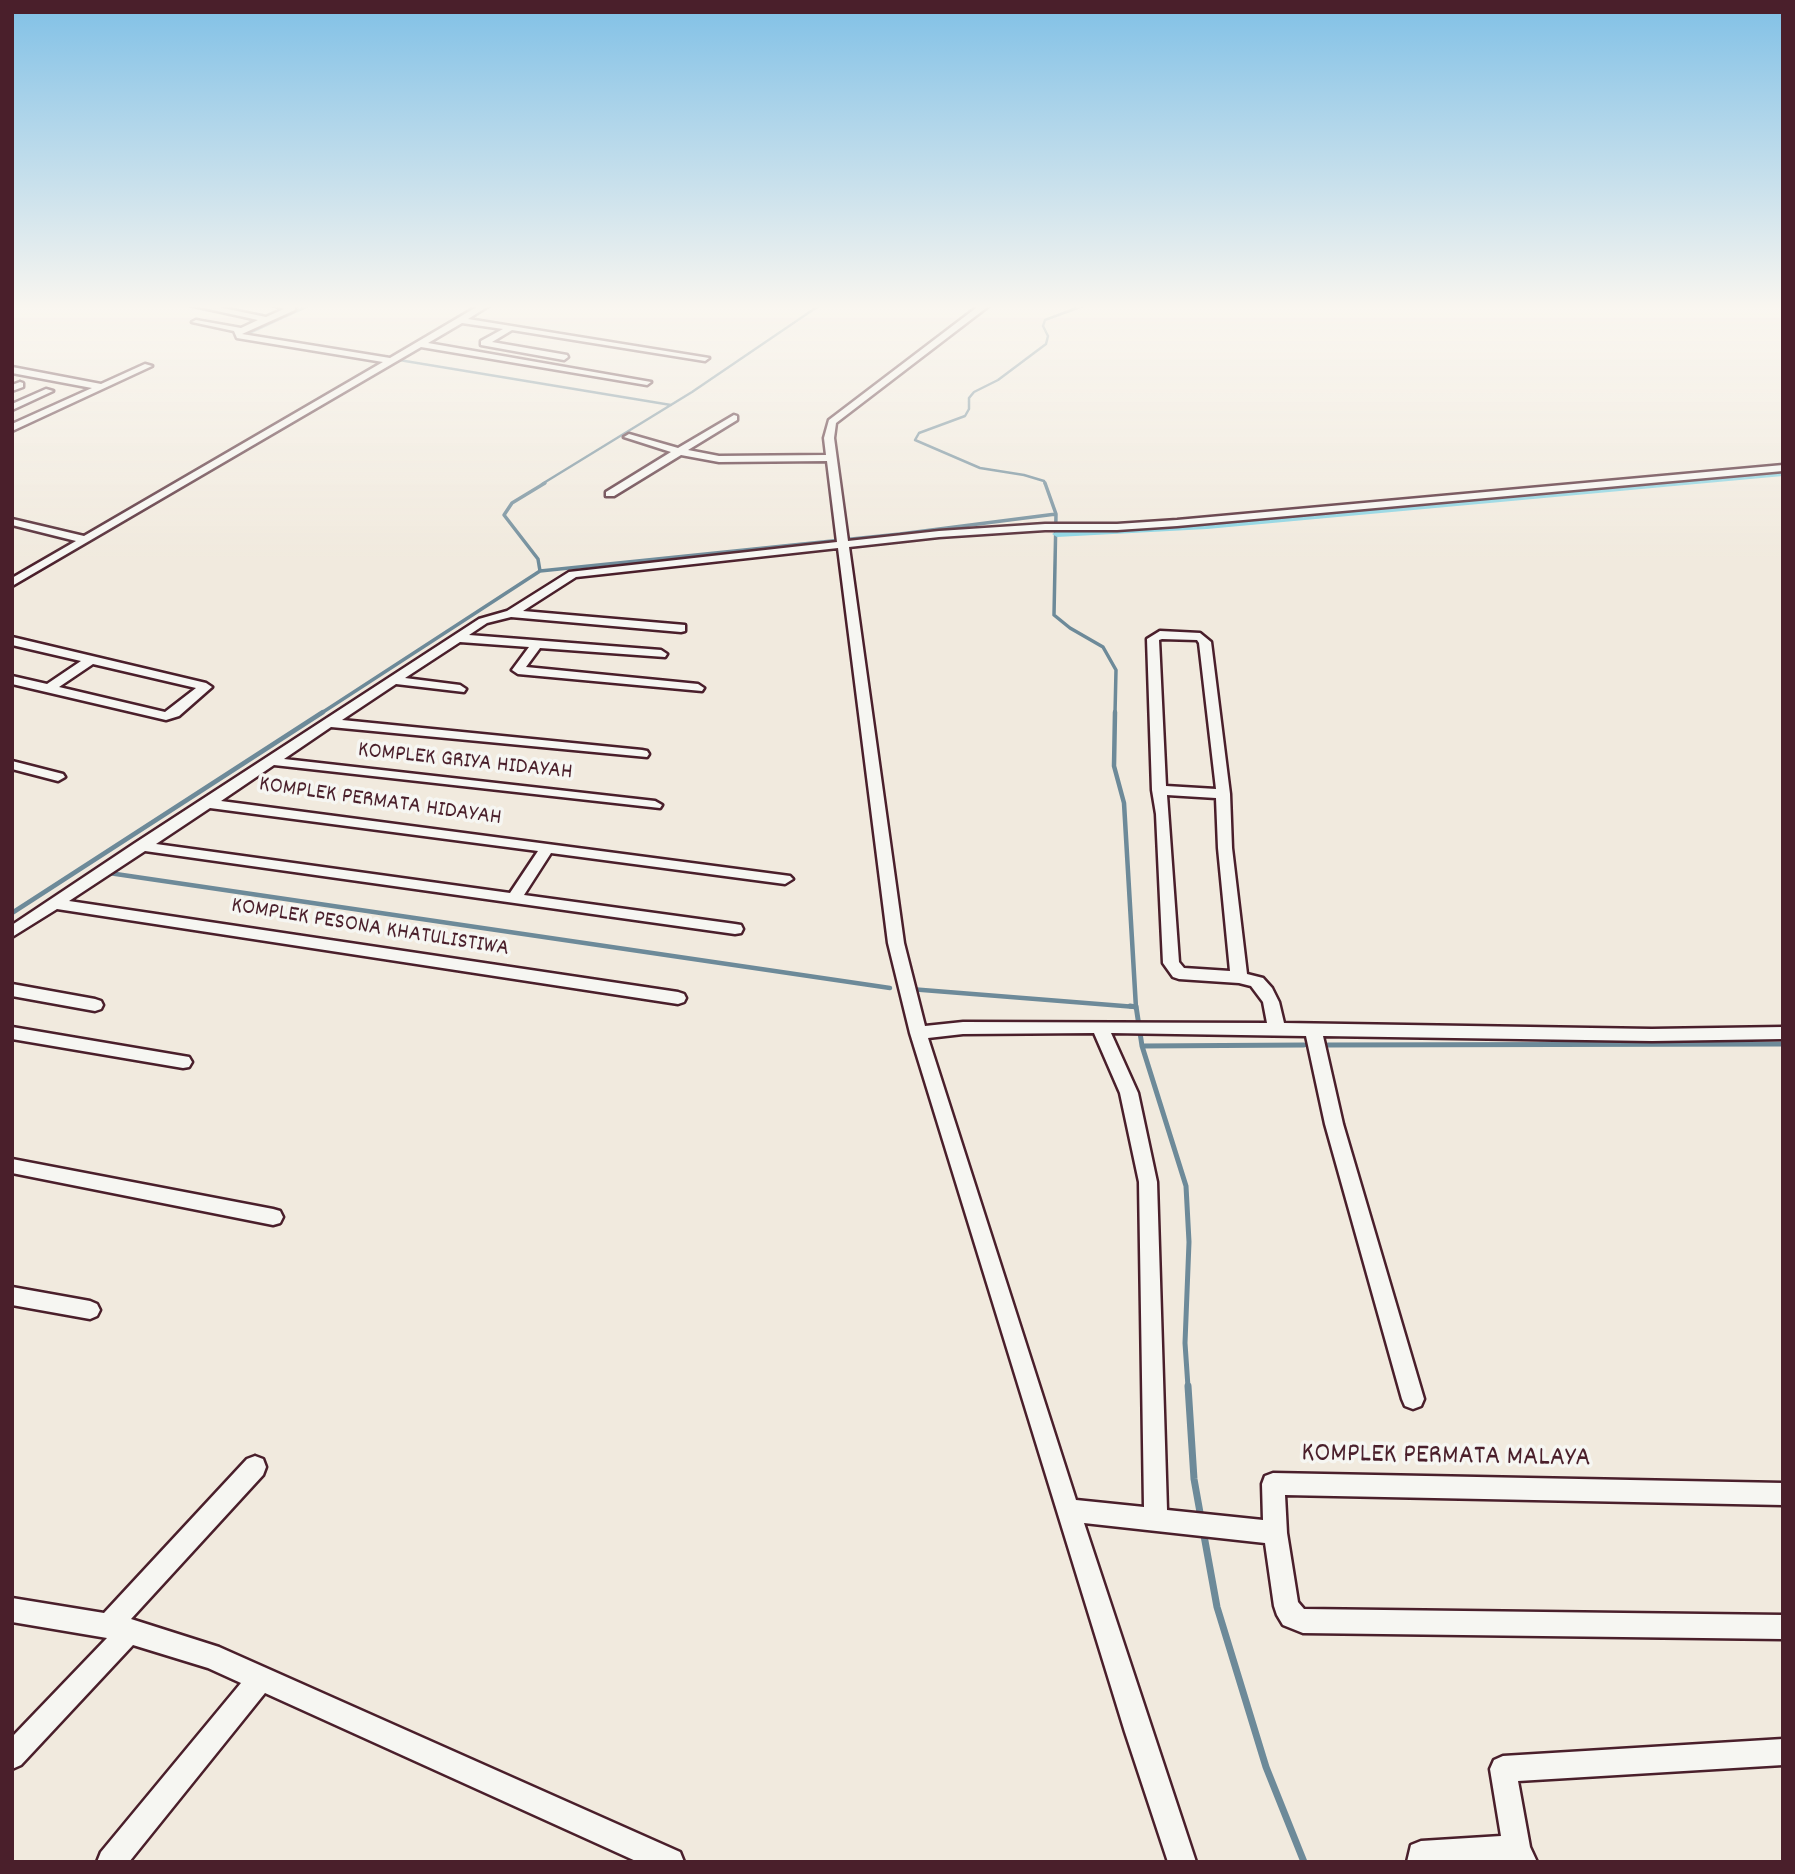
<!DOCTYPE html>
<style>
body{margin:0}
#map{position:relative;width:1795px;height:1874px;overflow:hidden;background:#f1eade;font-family:Dekko,sans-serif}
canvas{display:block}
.frame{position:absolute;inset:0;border:14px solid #4a1f2b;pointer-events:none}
</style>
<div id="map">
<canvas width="1795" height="1874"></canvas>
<div class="frame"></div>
</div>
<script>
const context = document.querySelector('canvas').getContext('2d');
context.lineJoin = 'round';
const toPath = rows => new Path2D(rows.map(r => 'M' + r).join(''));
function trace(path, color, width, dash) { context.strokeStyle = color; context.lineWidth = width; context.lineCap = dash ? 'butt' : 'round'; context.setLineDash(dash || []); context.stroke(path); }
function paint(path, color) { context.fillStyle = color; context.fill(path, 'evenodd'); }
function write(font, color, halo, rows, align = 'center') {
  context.font = font + ' Dekko,sans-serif'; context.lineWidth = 7; context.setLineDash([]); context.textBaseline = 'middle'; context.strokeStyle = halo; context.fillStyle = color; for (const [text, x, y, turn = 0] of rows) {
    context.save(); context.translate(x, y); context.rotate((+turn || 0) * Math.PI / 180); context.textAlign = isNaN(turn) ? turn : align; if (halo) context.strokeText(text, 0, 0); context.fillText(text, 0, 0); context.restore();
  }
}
trace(toPath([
 [245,335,310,305],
 [393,359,671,405],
 [542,484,692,392,820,305],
 [1045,484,1044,481,1024,475,980,468,915,440,919,433,965,416,969,409,969,398,974,392,998,380,1046,344,1048,336,1043,326,1045,320,1085,305]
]), '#6d8a99', 2.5);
trace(toPath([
 [1045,483,1056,514,1054,615,1070,628,1103,647,1116,670,1115,714],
 [540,571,538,559,504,515,512,503,545,483],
 [320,714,540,571,900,534,1056,514]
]), '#6d8a99', 3.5);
trace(toPath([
 [1115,712,1114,766,1124,803,1136,1008],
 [109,873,890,988],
 [12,913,323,712],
 [910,989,1136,1007]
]), '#6d8a99', 4.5);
trace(toPath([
 [1130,1006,1136,1007],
 [1136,1006,1142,1046,1186,1186,1189,1242,1185,1343,1188,1387],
 [1328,1045,1783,1044],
 [1142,1046,1304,1045]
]), '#6d8a99', 5);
trace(toPath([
 [1188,1386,1194,1479,1201,1518],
 [1203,1530,1217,1607,1266,1767,1304,1862]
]), '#6d8a99', 7);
paint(toPath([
 [1783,470,1783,476,1207,529,1057,537,1052,534,1057,531,1207,523,1783,470]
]), '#84d2e2');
const minor = toPath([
 [190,305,208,305,266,317,284,309,273,305,295,306,295,310,242,334,390,358,480,305,490,305,468,319,709,358,705,361,512,330,492,342,567,355,568,357,564,360,481,345,481,341,503,329,462,323,428,343,651,382,647,385,421,347,12,586,12,578,76,541,12,525,12,519,84,536,383,362,237,338,234,331,192,322,196,320,241,328,258,320,190,305],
 [980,305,990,305,836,423,834,438,848,541,939,531,1045,524,1117,524,1177,520,1783,465,1783,471,1177,526,1117,530,1045,530,939,537,849,547,904,943,925,1026,963,1022,1267,1023,1263,1002,1251,986,1239,983,1179,979,1173,977,1163,963,1156,814,1152,790,1147,639,1160,631,1200,633,1211,642,1230,794,1232,848,1247,974,1263,978,1272,988,1279,1002,1284,1023,1652,1029,1783,1027,1783,1039,1652,1041,1323,1036,1343,1124,1424,1399,1421,1406,1413,1409,1405,1406,1402,1399,1325,1124,1306,1036,1111,1033,1138,1093,1157,1182,1167,1510,1263,1520,1262,1484,1265,1476,1273,1473,1783,1483,1783,1505,1285,1495,1287,1533,1298,1602,1304,1609,1783,1615,1783,1639,1303,1633,1283,1625,1277,1615,1274,1606,1265,1543,1084,1523,1196,1862,1168,1862,1125,1732,910,1033,888,943,838,548,576,577,523,611,685,625,685,631,681,632,511,617,487,623,469,635,661,650,667,654,665,657,540,648,526,667,698,684,704,688,702,691,518,674,512,670,529,647,460,642,405,678,460,685,466,689,464,692,396,684,342,720,642,750,647,751,649,754,647,757,331,727,284,759,655,801,662,805,660,808,274,765,221,801,790,876,793,879,785,884,551,853,524,895,735,924,741,925,743,929,741,933,735,934,145,851,69,901,678,992,684,994,686,998,684,1002,678,1004,57,909,12,937,12,925,135,843,479,619,507,611,569,572,837,542,827,461,719,462,681,455,614,496,606,496,606,492,671,452,624,437,629,434,678,448,734,415,737,416,737,420,688,450,719,456,826,455,824,438,829,420,980,305],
 [1162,639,1197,640,1199,643,1216,789,1166,786,1159,640,1162,639],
 [1167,795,1216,798,1218,848,1230,971,1184,968,1179,962,1167,795],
 [210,808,538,851,510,893,156,844,210,808],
 [1094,1033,1120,1093,1139,1182,1144,1507,1076,1500,928,1038,963,1034,1094,1033],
 [145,364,152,366,12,431,12,424,92,388,12,373,12,367,101,384,145,364],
 [20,382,23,383,23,387,12,391,12,385,20,382],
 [46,389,53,391,12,410,12,404,46,389],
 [12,637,206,683,212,687,179,716,166,720,12,684,12,676,47,684,81,661,12,645,12,637],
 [93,664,196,688,165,712,59,687,93,664],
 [12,761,63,774,65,777,58,781,12,769,12,761],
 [12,984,95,999,101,1001,103,1005,101,1009,95,1011,12,996,12,984],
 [12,1027,183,1056,189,1057,192,1062,189,1067,183,1068,12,1039,12,1027],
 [12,1159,273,1209,280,1211,283,1217,280,1223,273,1225,12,1173,12,1159],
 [12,1287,90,1301,97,1304,100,1310,97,1316,90,1319,12,1305,12,1287],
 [255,1456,263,1459,266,1467,263,1475,131,1619,219,1647,680,1852,684,1862,638,1862,265,1693,129,1862,97,1862,101,1852,241,1683,208,1668,133,1645,21,1765,12,1769,12,1737,107,1638,12,1622,12,1598,104,1613,247,1459,255,1456],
 [1783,1739,1783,1765,1518,1781,1530,1847,1537,1862,1407,1862,1411,1845,1421,1841,1501,1836,1490,1769,1494,1760,1503,1756,1783,1739]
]);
trace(minor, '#4a1f2b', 5);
paint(minor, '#f6f6f2');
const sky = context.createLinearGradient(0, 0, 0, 568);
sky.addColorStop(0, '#80c0e6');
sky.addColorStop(0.54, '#f9f6f0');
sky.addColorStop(1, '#f9f6f000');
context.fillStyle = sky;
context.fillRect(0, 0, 1795, 568);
write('23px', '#4a1f2b', '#f6f6f2', [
 ["KOMPLEK GRIYA HIDAYAH",465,763,6],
 ["KOMPLEK PERMATA HIDAYAH",380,803,8],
 ["KOMPLEK PESONA KHATULISTIWA",370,929,9]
]);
write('28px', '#4a1f2b', '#f6f6f2', [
 ["KOMPLEK PERMATA MALAYA",1446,1458,1]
]);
</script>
